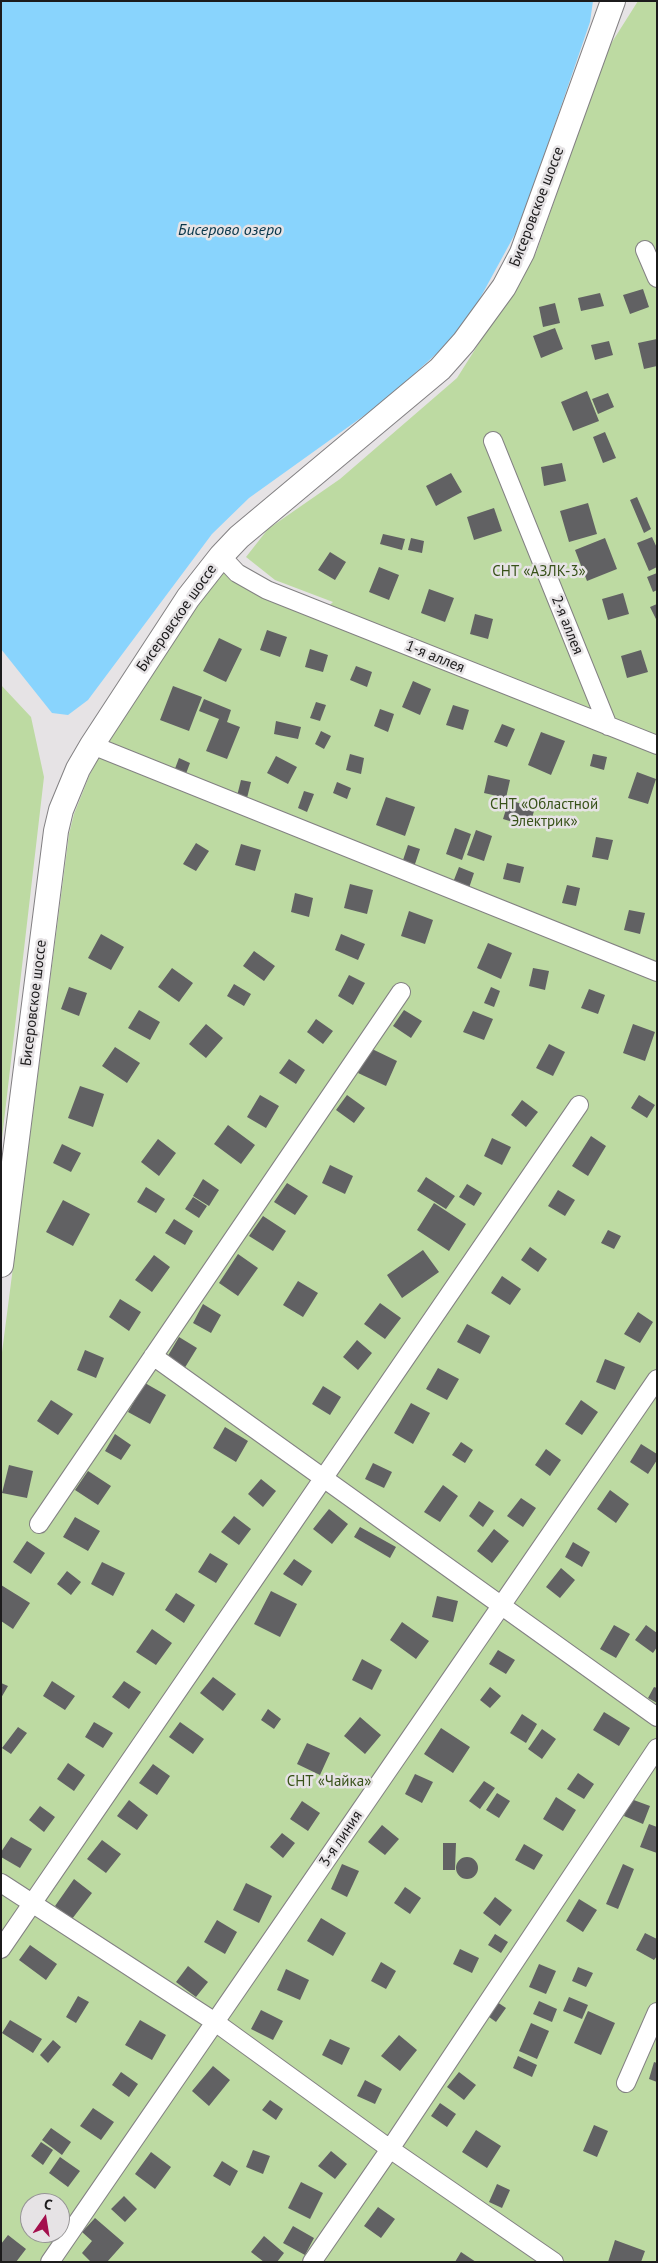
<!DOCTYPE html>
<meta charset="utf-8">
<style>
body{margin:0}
#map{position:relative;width:658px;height:2263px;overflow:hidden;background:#e6e3e5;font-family:"PT Sans",sans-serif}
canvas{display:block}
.frame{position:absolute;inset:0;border:2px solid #1c1b1c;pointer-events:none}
.north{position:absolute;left:20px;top:2193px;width:50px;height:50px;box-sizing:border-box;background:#e6e3e5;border:1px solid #959395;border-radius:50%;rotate:13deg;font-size:14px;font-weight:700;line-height:20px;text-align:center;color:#1c1b1c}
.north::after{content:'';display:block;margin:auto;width:18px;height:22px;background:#a40f4d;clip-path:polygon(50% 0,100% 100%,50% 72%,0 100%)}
</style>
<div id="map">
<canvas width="658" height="2263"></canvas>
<div class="frame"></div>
<div class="north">С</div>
</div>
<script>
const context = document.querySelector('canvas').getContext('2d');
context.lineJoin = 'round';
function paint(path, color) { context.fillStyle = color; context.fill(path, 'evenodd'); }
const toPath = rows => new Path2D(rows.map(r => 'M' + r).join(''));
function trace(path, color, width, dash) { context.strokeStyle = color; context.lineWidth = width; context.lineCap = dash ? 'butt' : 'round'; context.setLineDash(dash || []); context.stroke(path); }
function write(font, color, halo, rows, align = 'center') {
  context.font = font + ' "PT Sans",sans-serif'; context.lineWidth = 5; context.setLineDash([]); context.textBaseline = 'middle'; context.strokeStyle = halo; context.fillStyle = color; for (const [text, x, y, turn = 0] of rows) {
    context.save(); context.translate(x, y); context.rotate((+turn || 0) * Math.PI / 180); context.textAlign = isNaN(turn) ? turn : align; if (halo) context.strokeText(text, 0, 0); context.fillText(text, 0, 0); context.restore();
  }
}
paint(toPath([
 [638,1,657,1,657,2262,1,2262,1,1360,69,834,74,814,90,774,103,749,199,603,229,565,322,612,333,602,275,580,246,557,268,529,340,479,457,378,536,253,607,50],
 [30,2203,60,2203,60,2233,30,2233],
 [1,685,31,717,44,777,1,1147]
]), '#bddaa2');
paint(toPath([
 [1,1,593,1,590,22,533,188,515,234,472,313,446,345,383,402,249,498,212,534,88,700,68,715,52,713,1,649]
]), '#89d4fd');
paint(toPath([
 [643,289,649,307,630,314,623,295],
 [600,293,604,306,581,311,578,298],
 [555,303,560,323,543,327,539,307],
 [555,328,563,349,541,358,533,336],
 [657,339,657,366,644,369,638,343],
 [609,341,613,355,595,360,591,345],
 [587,391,599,421,573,431,561,402],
 [608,393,614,407,598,414,592,399],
 [605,432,616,458,603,463,593,437],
 [562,463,566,481,544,486,541,467],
 [451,473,462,492,436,506,426,486],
 [637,497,651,529,644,533,630,500],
 [588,503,597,534,569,542,560,511],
 [494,508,502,531,474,540,467,517],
 [383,534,405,539,402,550,380,544],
 [652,537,657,548,657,567,649,571,637,543],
 [411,538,424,541,422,553,408,550],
 [605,538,617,569,587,581,575,550],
 [330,552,346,562,335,580,318,570],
 [379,567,399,575,389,600,369,592],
 [657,573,657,590,653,592,647,577],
 [429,589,454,598,445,622,421,613],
 [623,593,629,614,608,620,602,599],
 [657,604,657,621,650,607],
 [475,614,493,619,488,639,470,634],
 [267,630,287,637,280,657,260,650],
 [219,638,242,649,226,682,203,671],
 [310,649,328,655,323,672,305,667],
 [641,650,648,672,627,678,621,656],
 [356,666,372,672,367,687,350,680],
 [413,681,431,689,420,715,402,707],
 [173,686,202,697,189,731,160,720],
 [204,699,231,710,227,722,240,727,227,759,206,751,219,719,199,711],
 [316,702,326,705,320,721,310,718],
 [453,705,469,710,463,730,446,725],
 [380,709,394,714,388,732,374,726],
 [276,721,301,727,298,739,274,734],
 [502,724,515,729,507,747,494,742],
 [321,731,331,736,324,749,315,744],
 [541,732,565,741,551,775,528,765],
 [350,754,364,758,361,774,346,770],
 [593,754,607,757,604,770,590,766],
 [276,756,297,767,288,784,267,773],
 [179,758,190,763,184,779,173,774],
 [637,772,656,779,648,804,628,798],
 [488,775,510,780,506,798,484,793],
 [241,780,251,782,246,802,236,800],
 [337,782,351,788,347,799,333,793],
 [304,791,314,794,307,812,298,808],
 [386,797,415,807,405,836,376,825],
 [509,800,535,808,529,827,503,819],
 [455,828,471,834,462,860,446,854],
 [476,830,492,836,484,861,467,855],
 [596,837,613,840,608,860,592,857],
 [196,843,209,851,196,871,183,864],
 [241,844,261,850,255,871,235,865],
 [408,845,420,849,414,867,402,863],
 [507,863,524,867,520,883,503,879],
 [459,867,474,873,468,891,452,885],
 [350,884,373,890,367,914,344,908],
 [567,885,580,888,576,906,562,903],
 [295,893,313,898,309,917,291,912],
 [629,910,645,913,640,934,624,930],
 [409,911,433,920,425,944,401,936],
 [101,934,124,947,111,970,88,958],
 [341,934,365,944,358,960,335,950],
 [488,943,512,953,501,979,477,968],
 [254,951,275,966,264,981,243,966],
 [172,968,193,983,179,1002,158,987],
 [533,968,549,971,545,990,529,986],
 [349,975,365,983,353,1005,338,996],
 [234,984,251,994,244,1006,227,996],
 [69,987,87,993,79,1016,61,1009],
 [491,987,500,991,494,1007,484,1003],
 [589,989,605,995,598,1014,581,1008],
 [139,1010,160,1022,150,1040,128,1028],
 [404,1010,422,1021,411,1038,393,1026],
 [473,1011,493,1019,484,1040,463,1032],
 [316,1019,333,1031,323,1044,307,1032],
 [206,1024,223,1038,206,1058,189,1044],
 [633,1024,655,1032,645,1061,623,1053],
 [549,1044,565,1052,553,1076,536,1068],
 [115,1047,140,1063,127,1083,102,1066],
 [370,1048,397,1061,386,1086,358,1073],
 [289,1059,305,1070,296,1084,279,1073],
 [80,1086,104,1094,93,1127,68,1118],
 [260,1095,279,1106,266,1128,247,1117],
 [347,1095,365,1108,354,1123,336,1110],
 [639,1095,655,1105,647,1118,631,1108],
 [522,1100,538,1112,526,1127,511,1115],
 [228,1125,255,1145,241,1164,214,1144],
 [591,1136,606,1146,588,1176,572,1166],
 [492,1138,511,1147,502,1165,484,1156],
 [158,1139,176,1153,159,1176,141,1162],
 [62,1144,81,1153,71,1172,53,1163],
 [330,1165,353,1176,345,1194,322,1183],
 [426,1177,455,1196,446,1209,417,1191],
 [203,1179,219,1190,209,1206,193,1196],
 [287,1183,308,1196,295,1215,274,1202],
 [467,1184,482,1193,474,1206,459,1197],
 [146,1187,165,1199,156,1213,137,1202],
 [558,1190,575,1200,565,1216,548,1206],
 [193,1197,207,1206,199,1218,185,1209],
 [63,1200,90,1214,73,1246,46,1232],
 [434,1203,466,1224,449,1251,417,1230],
 [263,1216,286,1231,273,1251,249,1236],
 [174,1219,193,1231,185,1245,165,1233],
 [608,1230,621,1236,614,1249,601,1243],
 [530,1247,547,1259,538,1272,521,1260],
 [423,1250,439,1272,402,1298,387,1275],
 [238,1254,258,1268,238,1296,219,1283],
 [154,1255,170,1267,152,1292,135,1280],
 [502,1276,521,1289,510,1305,491,1293],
 [298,1281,318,1293,303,1317,283,1305],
 [120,1299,141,1312,129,1331,109,1317],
 [380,1303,401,1318,385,1339,364,1324],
 [203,1304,221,1315,211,1333,193,1323],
 [638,1312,653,1322,640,1343,624,1334],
 [467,1324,490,1336,480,1354,457,1342],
 [179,1337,197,1348,184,1369,166,1359],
 [357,1340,372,1353,358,1370,343,1357],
 [85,1350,104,1358,96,1378,77,1370],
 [605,1359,625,1367,615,1390,596,1382],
 [438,1368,459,1379,447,1400,426,1389],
 [145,1383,166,1395,150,1424,128,1412],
 [323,1386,341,1397,330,1415,312,1404],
 [51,1400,73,1414,58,1435,37,1421],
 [581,1400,598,1412,582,1435,565,1424],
 [411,1403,430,1413,413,1444,394,1433],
 [225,1427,248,1441,236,1462,213,1448],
 [115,1434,131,1445,121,1460,105,1451],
 [461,1442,473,1450,465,1463,452,1455],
 [641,1444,657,1454,657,1460,648,1474,630,1462],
 [546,1449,561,1460,550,1476,535,1465],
 [373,1463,392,1472,384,1488,365,1479],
 [9,1465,33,1471,27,1498,2,1493],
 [88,1471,111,1486,98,1505,75,1490],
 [261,1479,276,1491,263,1507,248,1494],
 [443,1485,458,1496,440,1522,424,1512],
 [610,1490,629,1504,616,1523,597,1509],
 [521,1498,536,1508,523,1527,507,1516],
 [479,1501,494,1511,483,1527,469,1516],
 [329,1509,348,1524,332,1544,313,1529],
 [234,1516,251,1529,239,1545,221,1532],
 [75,1517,100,1531,88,1551,63,1537],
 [360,1527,396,1547,390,1558,354,1537],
 [494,1529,509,1541,492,1563,477,1551],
 [27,1541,45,1553,31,1574,13,1562],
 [573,1542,590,1552,582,1567,565,1557],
 [210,1553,228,1564,216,1583,198,1572],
 [294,1559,312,1571,302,1586,283,1574],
 [102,1562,125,1573,113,1596,91,1584],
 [561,1568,575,1580,560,1598,546,1587],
 [67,1571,81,1582,71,1595,57,1584],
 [1,1585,30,1603,13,1629,1,1621],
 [271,1591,297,1604,280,1637,254,1624],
 [176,1593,195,1605,184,1623,165,1610],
 [437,1596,458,1601,453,1622,432,1617],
 [402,1622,429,1641,416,1659,390,1640],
 [614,1625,630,1634,616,1658,600,1649],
 [646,1625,657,1633,657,1647,653,1653,635,1640],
 [152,1629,172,1643,156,1665,136,1652],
 [498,1650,515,1660,506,1674,489,1664],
 [362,1659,382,1670,372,1690,352,1680],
 [213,1677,236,1694,223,1711,200,1693],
 [52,1681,75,1696,65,1710,43,1696],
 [124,1681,141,1692,129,1709,112,1697],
 [1,1683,8,1686,1,1698],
 [490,1687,501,1696,490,1708,480,1700],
 [654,1687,657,1688,657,1703,648,1698],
 [268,1709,281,1719,274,1729,261,1720],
 [604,1712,630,1728,619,1746,593,1730],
 [522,1714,537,1724,526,1743,510,1733],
 [360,1717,381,1735,365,1754,344,1736],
 [94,1722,113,1733,103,1748,85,1737],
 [180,1722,204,1739,193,1754,169,1737],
 [18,1727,27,1733,11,1754,2,1748],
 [441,1728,470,1747,453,1773,424,1754],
 [542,1729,556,1739,542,1759,528,1749],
 [307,1743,330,1753,320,1775,297,1764],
 [68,1763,85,1775,74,1791,57,1779],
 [153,1764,170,1776,157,1795,139,1783],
 [578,1773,594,1784,584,1799,567,1789],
 [415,1774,433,1782,422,1803,405,1794],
 [484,1781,495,1788,480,1809,469,1801],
 [497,1793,510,1801,499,1818,486,1810],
 [556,1797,576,1810,563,1831,543,1819],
 [631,1799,650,1806,643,1824,624,1816],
 [129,1800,148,1815,137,1830,117,1816],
 [302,1801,320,1813,308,1831,290,1819],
 [40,1806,55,1817,44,1832,29,1820],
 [649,1824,657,1827,657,1853,640,1847],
 [382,1825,399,1839,385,1855,368,1842],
 [282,1833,295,1843,283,1858,270,1847],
 [11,1837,32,1849,20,1868,1,1857,1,1852],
 [102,1840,121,1854,106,1873,87,1859],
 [443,1843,456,1843,455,1870,443,1870],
 [524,1844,543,1855,534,1870,515,1860],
 '456 1868a11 11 0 1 1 22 0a11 11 0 1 1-22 0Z',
 [342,1864,359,1871,347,1897,331,1889],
 [623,1864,634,1869,618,1909,606,1904],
 [74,1879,92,1893,72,1919,55,1906],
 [246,1883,272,1896,259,1923,233,1910],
 [405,1887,421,1898,410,1914,394,1903],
 [495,1897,512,1910,500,1926,483,1913],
 [579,1899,597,1910,583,1932,566,1921],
 [321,1918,346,1933,333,1956,307,1941],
 [217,1920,237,1932,225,1954,204,1942],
 [645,1933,657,1939,657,1956,654,1960,636,1950],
 [495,1934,508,1942,501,1953,488,1945],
 [30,1945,57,1964,46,1980,19,1960],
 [460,1949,479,1958,472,1973,453,1964],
 [381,1962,396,1971,386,1989,371,1981],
 [539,1964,556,1971,546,1994,529,1987],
 [188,1966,208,1982,196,1997,176,1982],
 [578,1967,593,1973,586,1987,572,1981],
 [286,1969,309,1980,300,2000,277,1990],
 [78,1996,89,2002,76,2023,66,2017],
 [569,1997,588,2005,582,2019,563,2011],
 [494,2000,506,2008,496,2022,485,2014],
 [539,2001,557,2009,552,2022,533,2014],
 [261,2010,283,2021,273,2040,251,2029],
 [588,2011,615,2023,601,2055,574,2043],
 [10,2020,42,2039,33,2053,2,2033],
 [140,2020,166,2035,152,2060,125,2045],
 [531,2023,549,2031,537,2059,519,2051],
 [399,2035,417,2050,400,2071,381,2056],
 [330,2039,350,2048,342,2065,322,2055],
 [53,2040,61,2047,48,2063,40,2055],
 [518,2056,537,2065,532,2077,513,2068],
 [654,2062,657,2063,657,2082,649,2079],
 [213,2066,230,2080,209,2106,192,2091],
 [121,2072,138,2084,129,2097,112,2085],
 [459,2072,476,2085,464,2100,447,2087],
 [365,2080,382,2089,375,2104,357,2096],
 [270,2100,283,2109,276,2120,262,2110],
 [440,2103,456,2114,447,2127,431,2116],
 [93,2108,114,2122,101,2140,80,2126],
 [594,2125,608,2131,597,2157,583,2151],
 [51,2128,71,2142,62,2155,42,2140],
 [476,2130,501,2146,487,2168,462,2152],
 [41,2142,53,2150,43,2165,31,2156],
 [253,2150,270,2156,263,2174,246,2167],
 [331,2151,347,2164,335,2179,318,2166],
 [151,2152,171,2167,155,2189,135,2174],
 [60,2157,80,2171,68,2187,49,2173],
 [222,2161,238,2171,230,2186,213,2176],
 [301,2182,323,2193,310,2219,288,2208],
 [497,2184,510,2190,502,2208,489,2202],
 [37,2196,45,2203,32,2203],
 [124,2196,137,2209,125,2222,111,2209],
 [378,2207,395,2219,381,2238,364,2226],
 [95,2218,124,2243,107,2262,91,2262,82,2253,92,2241,82,2232],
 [293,2226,314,2238,305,2255,283,2243],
 [8,2235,26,2249,16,2262,1,2261,1,2244],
 [264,2236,284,2253,277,2262,264,2262,251,2252],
 [615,2240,645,2251,641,2262,608,2262],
 [461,2252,476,2262,455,2262]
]), '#616163');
const street = toPath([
 [645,250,657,278],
 [493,441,608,726],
 [221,556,237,573,267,590,657,745],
 [92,745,657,972],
 [153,1356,657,1717],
 [39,1524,401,992],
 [1,1883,215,2022,390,2149,554,2262],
 [1,1949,579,1105],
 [626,2083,657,2012],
 [50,2262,657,1379],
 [312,2262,390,2149,657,1748]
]);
const secondary = toPath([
 [1,1265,56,831,61,810,78,769,92,745,188,598,221,556,239,537,440,369,464,342,504,287,522,253,613,1]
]);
trace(street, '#838183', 20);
trace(secondary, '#838183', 26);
trace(street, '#fff', 18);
trace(secondary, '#fff', 24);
write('15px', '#1c1b1c', '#e6e3e5', [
 ["Бисеровское шоссе",537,207,-69],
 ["Бисеровское шоссе",177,618,-55],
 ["2-я аллея",567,625,68],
 ["1-я аллея",435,657,22],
 ["Бисеровское шоссе",34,1003,-83],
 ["3-я линия",341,1839,-56]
]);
write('15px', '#385219', '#e6e3e5', [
 ["СНТ «АЗЛК-3»",539,572],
 ["СНТ «Областной",544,805],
 ["Электрик»",544,822],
 ["СНТ «Чайка»",329,1782]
]);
write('italic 16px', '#073549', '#e6e3e5', [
 ["Бисерово озеро",230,230]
]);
</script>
